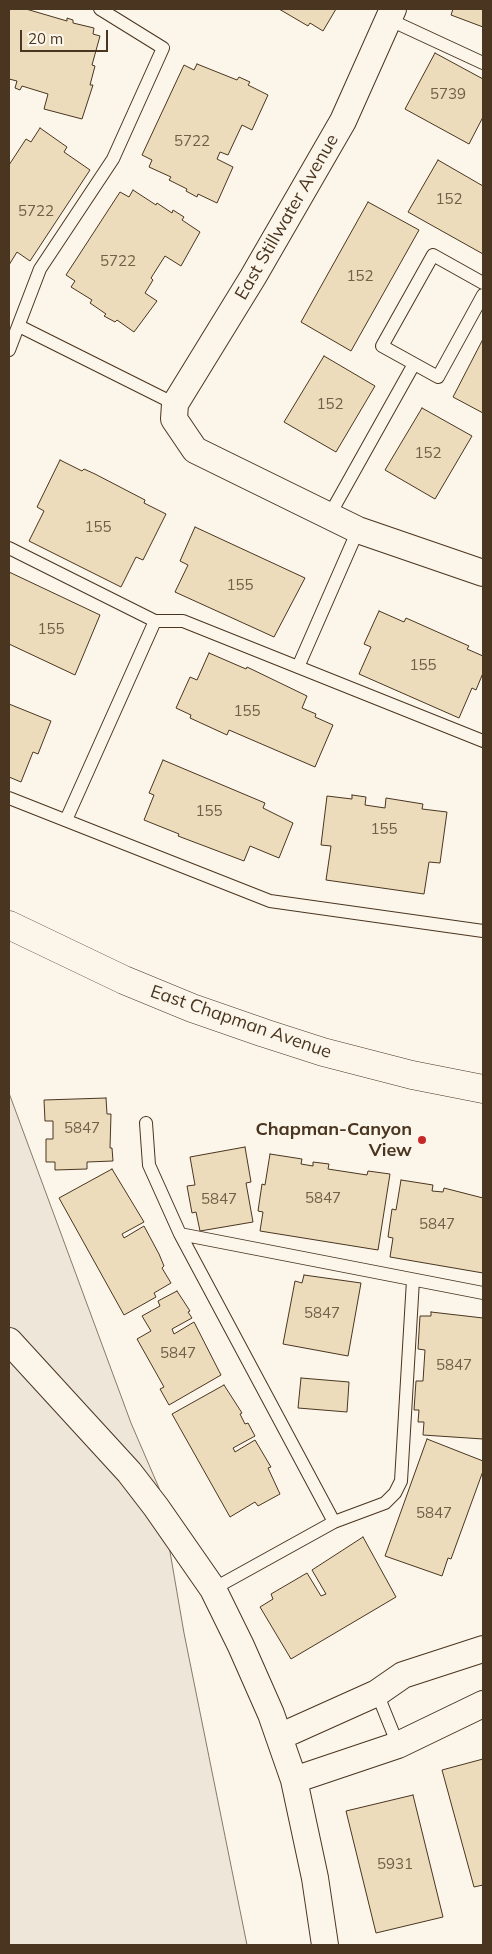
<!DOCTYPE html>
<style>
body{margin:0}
#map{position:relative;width:492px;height:1954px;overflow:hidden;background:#fbf6e9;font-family:Mulish,sans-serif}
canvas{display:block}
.frame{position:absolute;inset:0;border:10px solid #4a3520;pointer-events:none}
.scale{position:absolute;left:20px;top:30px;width:88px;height:22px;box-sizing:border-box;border:2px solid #4a3520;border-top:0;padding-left:6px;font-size:15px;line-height:18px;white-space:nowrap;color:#4a3520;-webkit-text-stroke:4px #fbf6e9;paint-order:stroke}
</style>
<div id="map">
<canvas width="492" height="1954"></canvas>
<div class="frame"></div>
<div class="scale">20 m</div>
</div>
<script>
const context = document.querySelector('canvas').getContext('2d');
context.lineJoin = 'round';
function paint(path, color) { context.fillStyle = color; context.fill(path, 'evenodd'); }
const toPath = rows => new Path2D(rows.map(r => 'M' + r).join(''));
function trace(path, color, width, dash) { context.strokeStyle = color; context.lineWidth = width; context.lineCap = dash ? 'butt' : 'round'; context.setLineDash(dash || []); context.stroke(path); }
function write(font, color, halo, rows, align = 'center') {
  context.font = font + ' Mulish,sans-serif'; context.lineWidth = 4; context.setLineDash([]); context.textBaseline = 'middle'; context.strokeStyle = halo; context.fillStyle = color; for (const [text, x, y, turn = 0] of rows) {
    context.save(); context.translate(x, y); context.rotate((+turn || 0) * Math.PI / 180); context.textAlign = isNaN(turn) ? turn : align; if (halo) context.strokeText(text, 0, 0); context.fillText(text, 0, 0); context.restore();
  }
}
const green = toPath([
 [9,1093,131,1423,159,1488,184,1633,247,1945,9,1945,9,1093]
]);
paint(green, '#ede6d9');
trace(green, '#887966', 1);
const building = toPath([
 [9,9,26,9,67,21,67,18,73,20,73,23,94,28,93,34,100,36,92,65,95,66,90,85,93,85,82,119,44,109,48,94,22,86,20,90,15,88,17,81,9,79,9,9],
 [279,9,336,9,323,31,310,23,308,26,279,9],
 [453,9,483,9,483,27,451,15,453,9],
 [435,53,483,79,483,117,469,144,405,109,435,53],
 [197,64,237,80,239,77,250,82,248,85,268,95,252,130,242,125,228,155,220,152,217,159,233,167,217,203,198,194,197,197,186,191,187,189,169,180,171,177,149,167,152,160,142,155,184,65,194,70,197,64],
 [40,128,67,147,64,152,90,170,30,261,17,252,9,265,9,165,26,139,31,142,40,128],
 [438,160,483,186,483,254,408,212,438,160],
 [133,190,156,205,157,203,172,213,173,210,184,217,182,220,200,232,181,266,165,256,151,278,153,280,145,293,157,301,134,332,117,320,115,322,104,316,106,314,90,303,92,300,71,287,75,281,66,275,120,192,129,197,133,190],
 [368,202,419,230,351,351,301,322,368,202],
 [483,339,483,413,453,397,483,339],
 [324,356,375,386,336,452,284,422,324,356],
 [422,408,472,436,435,499,385,470,422,408],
 [60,460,82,471,84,469,95,474,145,500,144,503,166,514,143,560,136,557,121,587,29,541,44,511,37,507,60,460],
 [195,527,305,578,274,637,175,592,188,565,180,561,195,527],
 [9,572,100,615,75,675,9,644,9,572],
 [379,611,404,622,406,618,469,646,467,649,483,656,483,673,476,690,472,688,459,718,359,674,371,647,364,644,379,611],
 [209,653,246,669,247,667,307,696,302,708,316,714,315,717,333,725,315,767,229,730,227,735,190,718,191,715,176,708,190,677,197,680,209,653],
 [9,704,51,721,38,754,33,752,21,782,9,777,9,704],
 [163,760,265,803,263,808,293,823,279,858,250,846,244,861,178,836,179,834,144,820,154,795,149,793,163,760],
 [352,795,366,797,365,805,385,808,386,798,423,804,422,809,447,812,440,863,429,862,424,894,326,880,331,846,321,845,327,796,352,799,352,795],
 [106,1098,107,1114,111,1114,110,1148,112,1148,113,1161,87,1162,87,1169,55,1170,55,1162,46,1162,46,1139,53,1139,53,1121,45,1121,44,1100,106,1098],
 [245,1147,251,1182,246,1183,253,1222,200,1231,196,1212,192,1213,187,1186,195,1185,190,1157,245,1147],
 [270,1154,302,1159,301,1164,313,1166,313,1162,329,1164,328,1169,367,1175,368,1171,390,1174,378,1250,260,1231,263,1212,258,1211,262,1184,265,1185,270,1154],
 [112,1169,144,1222,122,1234,124,1238,144,1226,159,1254,164,1266,162,1268,171,1283,154,1293,156,1297,124,1315,59,1198,112,1169],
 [401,1180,433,1185,432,1191,443,1192,444,1188,483,1198,483,1273,390,1257,393,1238,388,1237,392,1209,396,1210,401,1180],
 [304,1275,361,1283,348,1356,283,1344,295,1281,302,1283,304,1275],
 [177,1291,190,1311,188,1312,192,1318,172,1329,174,1334,194,1322,221,1375,169,1405,160,1389,164,1387,137,1339,151,1331,142,1316,160,1306,158,1301,177,1291],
 [431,1312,483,1318,483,1439,423,1435,424,1422,418,1422,419,1410,414,1410,416,1381,423,1381,425,1350,418,1349,420,1316,431,1316,431,1312],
 [301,1378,349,1382,347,1412,298,1408,301,1378],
 [224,1385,242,1413,240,1414,245,1424,248,1423,255,1436,233,1448,235,1452,255,1440,271,1467,268,1468,280,1494,258,1506,255,1502,230,1517,172,1414,224,1385],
 [427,1439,483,1461,483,1471,451,1559,448,1558,442,1576,385,1556,427,1439],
 [363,1537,396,1597,291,1659,260,1607,273,1599,271,1594,307,1573,321,1596,326,1594,312,1570,363,1537],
 [483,1759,483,1885,474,1887,442,1770,483,1759],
 [413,1795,443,1917,376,1933,346,1811,413,1795]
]);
paint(building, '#ecdcbc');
trace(building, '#4a3520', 1);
const service = toPath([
 [388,19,483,63],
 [483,283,433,255,382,346,438,377,483,295],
 [19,326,175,404],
 [9,350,40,269,113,159,163,48,100,9],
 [329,516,414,364],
 [9,548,155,621,183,621,483,741],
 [298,667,358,530],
 [9,798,270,901,483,931],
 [66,820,155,621],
 [146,1123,149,1165,180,1234,334,1522],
 [180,1234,483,1293],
 [213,1589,334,1522,385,1503,395,1493,401,1481,413,1280],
 [377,1693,398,1745]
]);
const minor = toPath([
 [393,9,343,121,253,277,175,404,174,419,195,450,358,530,483,573],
 [9,1341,129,1472,156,1507,213,1589,241,1646,271,1714,294,1780,315,1878,325,1945],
 [279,1737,377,1693,403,1675,483,1649],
 [294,1780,398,1745,483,1704]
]);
const primary = toPath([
 [9,925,124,980,192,1008,264,1033,323,1052,412,1075,483,1089]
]);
trace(service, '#4a3520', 14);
trace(minor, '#4a3520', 28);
trace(primary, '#4a3520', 29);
trace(service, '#fbf6e9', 12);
trace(minor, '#fbf6e9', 26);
trace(primary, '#fbf6e9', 28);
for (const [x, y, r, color] of [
 [422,1140,5,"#c62828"]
]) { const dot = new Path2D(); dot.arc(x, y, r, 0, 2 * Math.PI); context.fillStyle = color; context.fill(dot); trace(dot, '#fbf6e9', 2); }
write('15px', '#725f47', null, [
 ["5739",448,94],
 ["5722",192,141],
 ["152",449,199],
 ["5722",36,211],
 ["5722",118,261],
 ["152",360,276],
 ["152",330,404],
 ["152",428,453],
 ["155",98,527],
 ["155",240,585],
 ["155",51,629],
 ["155",423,665],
 ["155",247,711],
 ["155",209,811],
 ["155",384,829],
 ["5847",82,1128],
 ["5847",323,1198],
 ["5847",219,1199],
 ["5847",437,1224],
 ["5847",322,1313],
 ["5847",178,1353],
 ["5847",454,1365],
 ["5847",434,1513],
 ["5931",395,1864]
]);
write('18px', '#4a3520', '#fbf6e9', [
 ["East Stillwater Avenue",287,217,-60],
 ["East Chapman Avenue",241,1022,19]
]);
write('bold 18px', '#4a3520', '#fbf6e9', [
 ["Chapman-Canyon",412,1130],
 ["View",412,1151]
], 'right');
</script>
